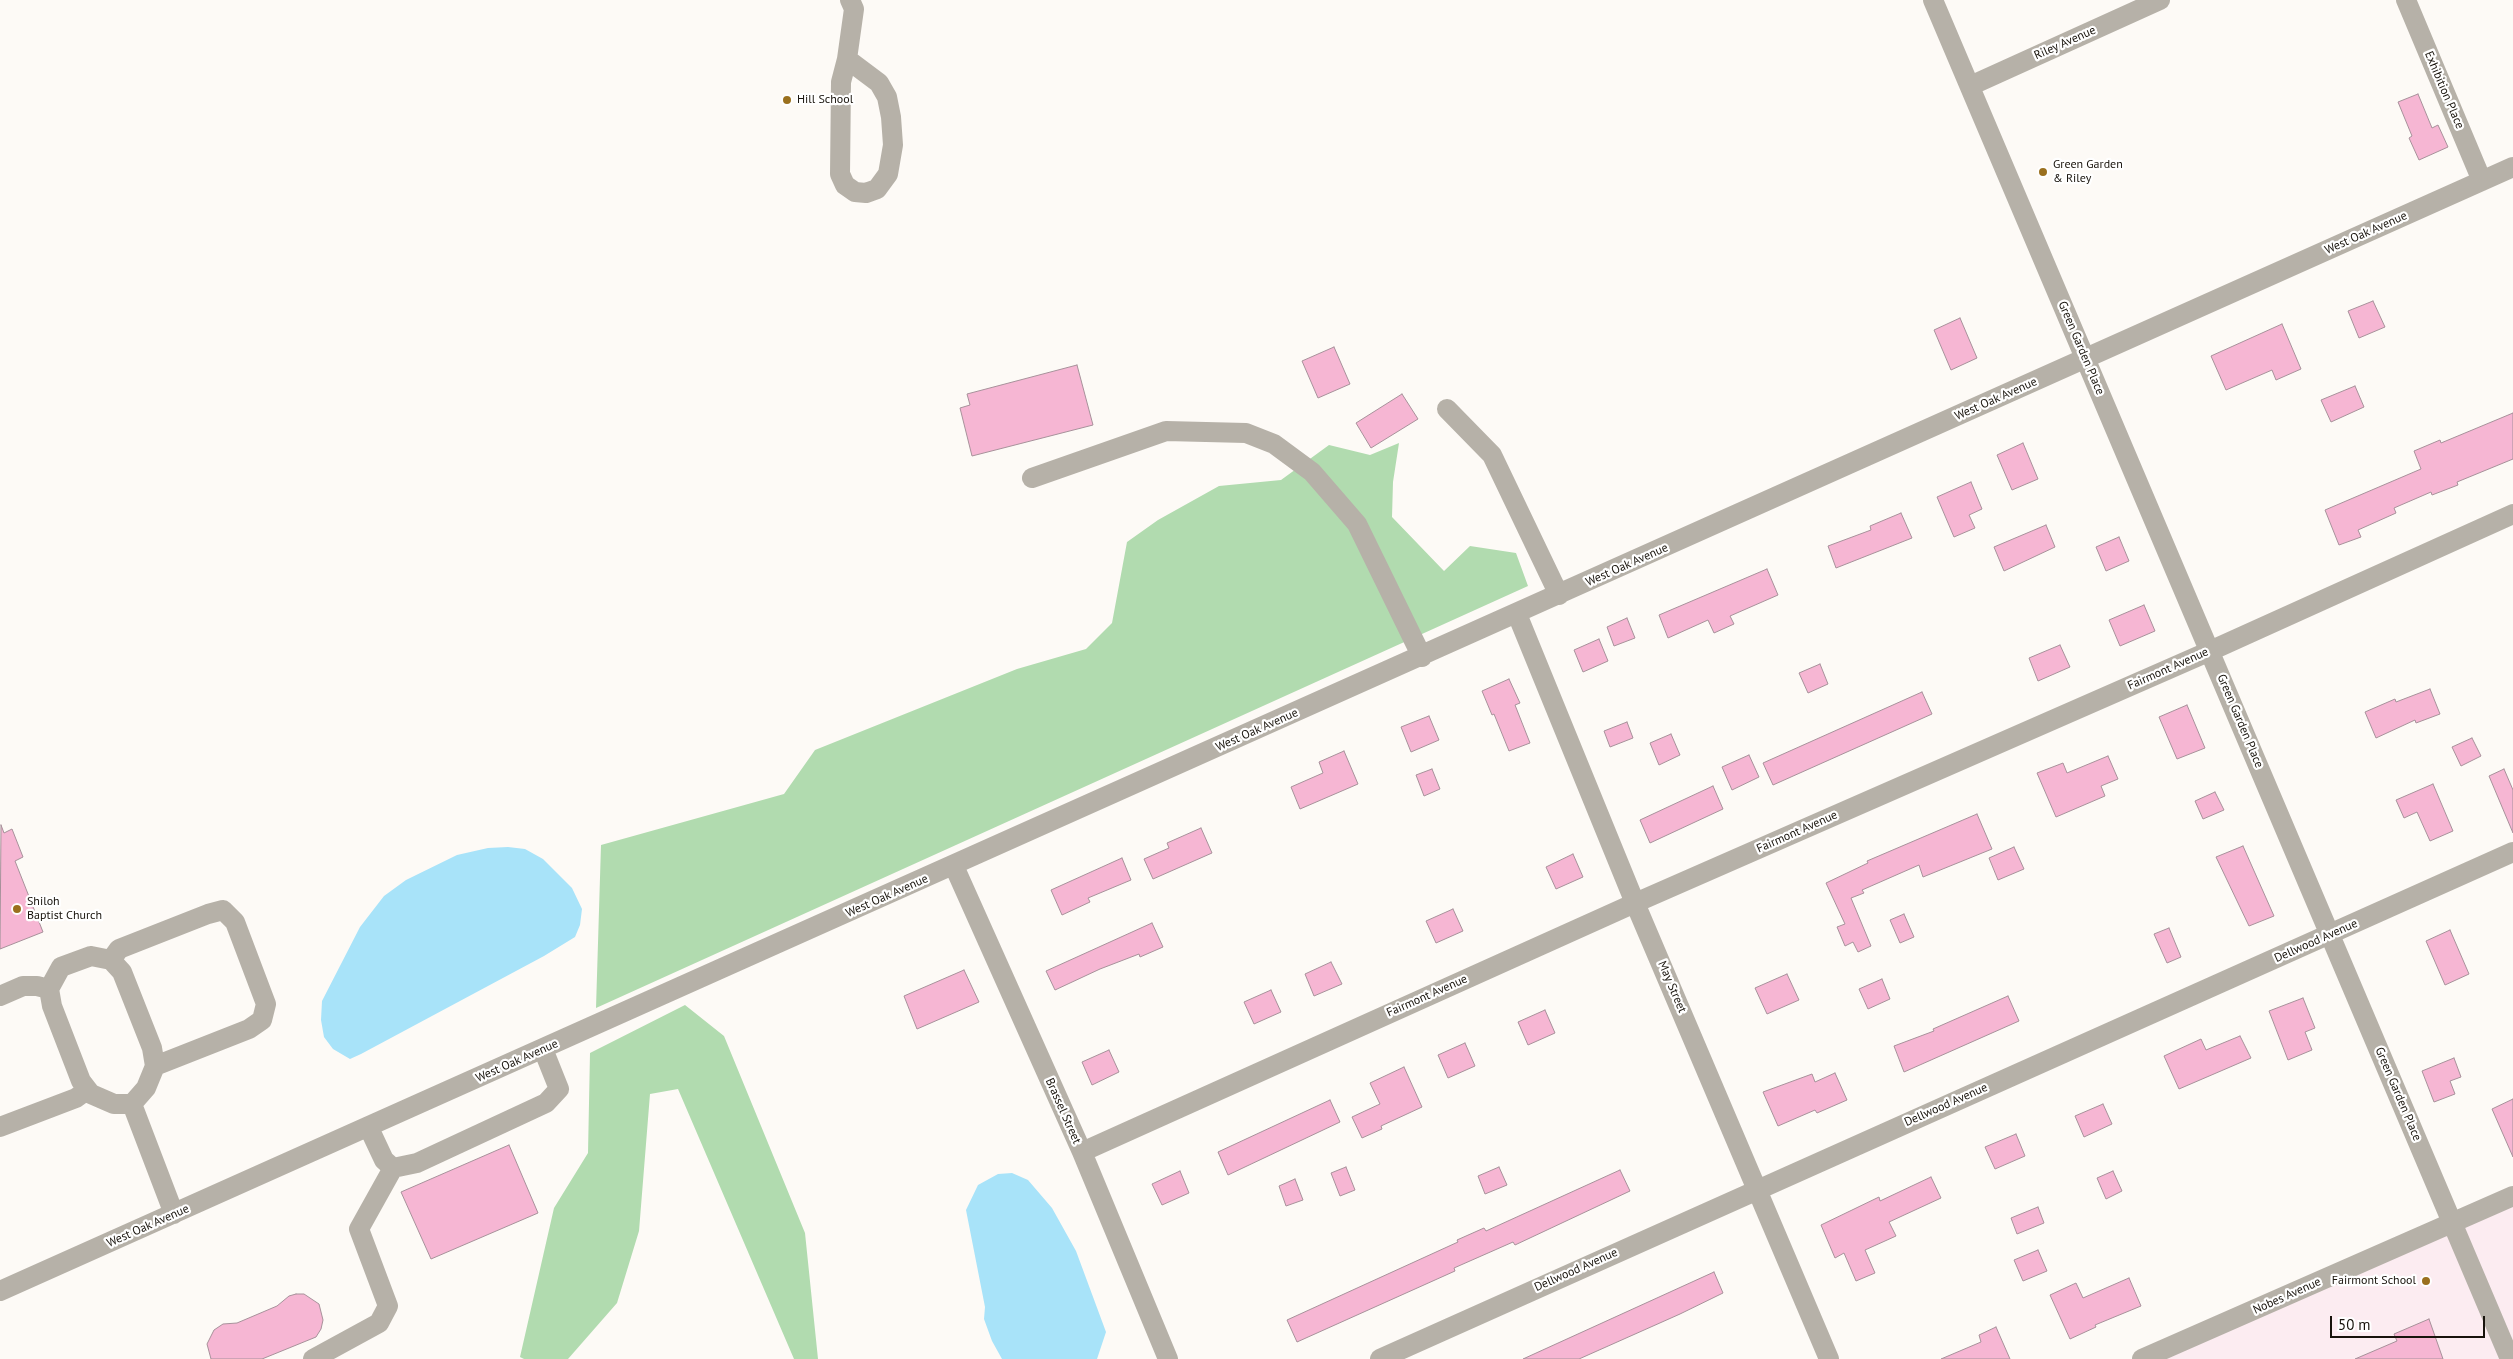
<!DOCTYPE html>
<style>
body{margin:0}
#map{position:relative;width:2513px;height:1359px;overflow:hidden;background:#fdfaf6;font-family:"PT Sans",sans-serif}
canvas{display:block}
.scale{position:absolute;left:2330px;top:1316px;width:155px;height:22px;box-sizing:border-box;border:2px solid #18130c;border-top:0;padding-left:6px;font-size:15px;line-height:18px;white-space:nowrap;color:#18130c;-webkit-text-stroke:4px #fff;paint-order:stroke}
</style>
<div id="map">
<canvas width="2513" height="1359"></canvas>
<div class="scale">50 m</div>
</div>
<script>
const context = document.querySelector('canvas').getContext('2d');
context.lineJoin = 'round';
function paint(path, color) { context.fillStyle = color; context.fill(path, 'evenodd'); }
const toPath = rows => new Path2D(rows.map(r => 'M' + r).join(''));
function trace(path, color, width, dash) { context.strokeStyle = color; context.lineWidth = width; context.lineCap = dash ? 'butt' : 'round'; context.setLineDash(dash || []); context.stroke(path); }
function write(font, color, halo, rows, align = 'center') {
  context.font = font + ' "PT Sans",sans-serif'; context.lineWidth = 4.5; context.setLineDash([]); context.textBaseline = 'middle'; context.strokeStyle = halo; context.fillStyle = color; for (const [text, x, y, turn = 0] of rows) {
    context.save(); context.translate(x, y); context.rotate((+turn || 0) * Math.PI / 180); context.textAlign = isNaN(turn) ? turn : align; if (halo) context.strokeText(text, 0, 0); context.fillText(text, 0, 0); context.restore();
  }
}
paint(toPath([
 [2513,1203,2513,1359,2165,1359]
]), '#fcecf1');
paint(toPath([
 [1399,443,1393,482,1392,517,1444,571,1470,546,1516,553,1528,586,596,1008,601,845,784,794,815,750,1017,669,1086,649,1112,623,1127,542,1158,520,1219,486,1281,480,1329,445,1370,455],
 [685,1005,724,1036,805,1233,818,1359,794,1359,678,1089,650,1094,639,1231,617,1303,568,1359,524,1359,520,1357,554,1208,588,1153,590,1053]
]), '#b1dbaf');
paint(toPath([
 [508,847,525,849,543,859,572,888,582,909,580,925,575,937,544,956,361,1054,350,1059,333,1049,324,1037,321,1020,322,1001,360,927,384,896,406,880,457,855,488,848],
 [1012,1173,1028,1180,1052,1208,1076,1251,1106,1332,1097,1359,1002,1359,992,1341,984,1319,985,1307,966,1210,978,1185,998,1174]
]), '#a8e3f9');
const building = toPath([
 [2418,94,2432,128,2438,125,2448,147,2419,160,2409,138,2412,136,2398,102,2418,94],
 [2373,301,2385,327,2359,338,2348,311,2373,301],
 [1960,318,1977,358,1951,370,1934,330,1960,318],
 [2282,324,2301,369,2276,380,2272,370,2226,390,2211,356,2282,324],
 [1334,347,1350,384,1318,398,1302,361,1334,347],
 [1077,365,1093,425,972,456,960,408,970,405,967,394,1077,365],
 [2355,386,2364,407,2331,422,2321,400,2355,386],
 [1402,394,1418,419,1371,448,1356,423,1402,394],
 [2513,413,2513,459,2457,482,2458,485,2432,495,2431,492,2394,508,2396,513,2358,530,2361,537,2339,545,2325,510,2421,469,2414,451,2440,440,2441,443,2513,413],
 [2023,443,2038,479,2012,490,1997,455,2023,443],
 [1971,482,1982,509,1969,515,1975,528,1954,537,1937,497,1971,482],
 [1901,513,1912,538,1836,568,1828,546,1871,530,1870,526,1901,513],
 [2046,525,2055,547,2004,571,1994,547,2046,525],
 [2119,537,2129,561,2106,571,2096,547,2119,537],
 [1767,569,1778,595,1730,616,1734,624,1714,633,1708,620,1668,638,1659,615,1767,569],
 [2144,605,2155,631,2120,646,2109,620,2144,605],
 [1627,618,1635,638,1614,646,1607,627,1627,618],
 [1599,639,1608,661,1583,672,1574,650,1599,639],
 [2060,645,2070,667,2038,681,2029,658,2060,645],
 [1820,664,1828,684,1808,693,1799,673,1820,664],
 [1509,679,1520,703,1515,705,1530,743,1509,751,1494,714,1492,715,1482,691,1509,679],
 [2430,689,2440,714,2416,723,2415,720,2376,738,2365,712,2395,699,2396,702,2430,689],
 [1922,692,1932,714,1773,785,1763,763,1922,692],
 [2187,705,2205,748,2177,759,2159,717,2187,705],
 [1429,716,1439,740,1411,752,1401,727,1429,716],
 [1627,722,1633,738,1610,747,1604,731,1627,722],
 [1671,734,1680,755,1659,765,1650,743,1671,734],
 [2472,738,2481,756,2461,766,2452,747,2472,738],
 [1344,751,1358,784,1300,809,1291,787,1323,773,1319,762,1344,751],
 [1749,755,1759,777,1732,790,1722,767,1749,755],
 [2108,756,2118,779,2101,786,2105,796,2056,817,2037,773,2063,763,2067,773,2108,756],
 [1432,769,1440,789,1424,796,1416,775,1432,769],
 [2504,769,2513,790,2513,833,2489,776,2504,769],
 [2433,784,2453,831,2430,841,2417,812,2404,818,2396,800,2433,784],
 [1713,786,1723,809,1650,843,1640,820,1713,786],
 [2215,792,2224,810,2203,819,2195,801,2215,792],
 [1977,814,1992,849,1923,877,1919,865,1862,890,1864,893,1851,898,1871,946,1858,952,1853,942,1845,946,1837,927,1845,924,1826,883,1868,863,1867,861,1977,814],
 [1,825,4,833,12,829,23,857,15,861,43,932,0,949,1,825],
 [1201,828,1212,853,1153,879,1144,859,1169,848,1167,843,1201,828],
 [2243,846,2274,916,2249,926,2216,857,2243,846],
 [2014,847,2024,869,1998,880,1989,858,2014,847],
 [1573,854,1583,877,1556,889,1546,867,1573,854],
 [1122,858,1131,880,1088,898,1090,902,1062,915,1051,890,1122,858],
 [1453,909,1463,931,1436,943,1426,921,1453,909],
 [1904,914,1914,937,1900,943,1890,920,1904,914],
 [1152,923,1163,947,1140,957,1139,954,1100,969,1055,990,1046,971,1152,923],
 [2169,928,2181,957,2167,963,2154,934,2169,928],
 [2450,930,2469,974,2445,985,2426,941,2450,930],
 [1331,962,1342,984,1314,996,1305,974,1331,962],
 [964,970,979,1002,917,1029,904,996,964,970],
 [1787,974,1799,1000,1767,1014,1755,988,1787,974],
 [1882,979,1890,999,1868,1009,1859,989,1882,979],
 [1271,990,1281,1012,1254,1024,1244,1002,1271,990],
 [2008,996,2019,1021,1904,1072,1894,1046,1934,1031,1933,1029,2008,996],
 [2303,998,2315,1028,2305,1032,2312,1050,2288,1060,2269,1011,2303,998],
 [1545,1010,1555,1033,1528,1045,1518,1022,1545,1010],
 [2240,1036,2251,1058,2179,1089,2164,1056,2201,1039,2206,1050,2240,1036],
 [1465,1043,1475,1066,1448,1078,1438,1055,1465,1043],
 [1109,1050,1119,1072,1092,1085,1082,1062,1109,1050],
 [2454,1058,2461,1077,2450,1081,2455,1094,2434,1102,2422,1071,2454,1058],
 [1404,1067,1422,1107,1381,1126,1382,1129,1362,1138,1352,1117,1380,1104,1370,1083,1404,1067],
 [1835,1073,1847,1100,1817,1113,1815,1110,1778,1126,1763,1092,1812,1074,1815,1082,1835,1073],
 [2513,1099,2513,1157,2492,1109,2513,1099],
 [1330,1100,1340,1122,1228,1175,1218,1152,1330,1100],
 [2103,1104,2112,1124,2084,1137,2075,1116,2103,1104],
 [2016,1134,2025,1156,1995,1169,1985,1147,2016,1134],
 [509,1145,538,1213,431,1259,401,1192,509,1145],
 [1346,1167,1355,1190,1340,1196,1331,1173,1346,1167],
 [1499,1167,1507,1185,1485,1194,1478,1176,1499,1167],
 [1620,1170,1630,1191,1515,1245,1513,1242,1454,1268,1455,1271,1297,1342,1287,1320,1458,1242,1457,1240,1484,1228,1486,1231,1620,1170],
 [1180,1171,1189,1193,1162,1205,1152,1184,1180,1171],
 [2113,1171,2122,1191,2106,1199,2097,1178,2113,1171],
 [1931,1177,1941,1198,1889,1222,1896,1236,1865,1250,1875,1273,1856,1281,1844,1253,1835,1258,1821,1225,1879,1197,1880,1201,1931,1177],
 [1295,1179,1303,1200,1286,1206,1279,1186,1295,1179],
 [2038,1207,2044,1223,2017,1234,2011,1218,2038,1207],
 [2038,1250,2047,1271,2023,1281,2014,1260,2038,1250],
 [1714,1272,1723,1293,1680,1314,1579,1359,1523,1359,1714,1272],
 [2129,1278,2141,1306,2095,1325,2096,1327,2070,1339,2050,1295,2076,1283,2083,1298,2129,1278],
 [296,1294,304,1294,319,1304,323,1320,321,1329,316,1337,262,1359,211,1359,207,1344,214,1330,223,1324,237,1323,277,1306,289,1296,296,1294],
 [2429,1319,2443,1359,2355,1359,2397,1341,2394,1334,2429,1319],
 [1996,1327,2010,1359,1941,1359,1981,1342,1979,1335,1996,1327]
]);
paint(building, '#f6b6d3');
trace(building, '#a7919a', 1);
trace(toPath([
 [1933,0,2510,1359],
 [2406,0,2482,181],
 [847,59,879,83,887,97,891,117,893,145,888,174,877,189,866,193,855,192,845,185,840,174,841,82,847,59,854,9,850,0],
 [1970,86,2160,0],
 [1447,409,1492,455,1559,595],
 [1032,478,1166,431,1246,433,1274,444,1312,472,1357,524,1422,657],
 [1517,614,1635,903,1829,1359],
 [954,866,1082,1152,1168,1359],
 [91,956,111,960,122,972,152,1048,155,1066,146,1088,132,1104,114,1104,91,1094,81,1081,52,1006,49,989,61,967,91,956],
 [111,960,119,949,208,914,223,910,235,922,266,1004,262,1020,249,1029,155,1066],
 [0,996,23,986,37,986,49,989],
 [132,1104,174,1214],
 [0,1127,76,1098,87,1090],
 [369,1128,384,1160,393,1168,417,1163,546,1103,559,1089,543,1049],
 [1082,1152,1635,903,2210,651,2513,514],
 [0,1291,2513,167],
 [313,1359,379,1323,388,1306,359,1229,393,1168],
 [1380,1359,2513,852],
 [2142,1359,2513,1196]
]), '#b6b1a8', 20);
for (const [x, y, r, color] of [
 [787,100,5,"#9a701e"],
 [2043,172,5,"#9a701e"],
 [17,909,5,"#9a701e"],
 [2426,1281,5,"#9a701e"]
]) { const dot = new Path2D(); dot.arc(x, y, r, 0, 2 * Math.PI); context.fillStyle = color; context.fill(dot); trace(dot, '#fff', 2); }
write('12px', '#18130c', '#fff', [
 ["Riley Avenue",2065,43,-24],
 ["Exhibition Place",2444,90,67],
 ["West Oak Avenue",2366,233,-24],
 ["Green Garden Place",2081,348,67],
 ["West Oak Avenue",1996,399,-24],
 ["West Oak Avenue",1627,565,-24],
 ["Fairmont Avenue",2168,669,-24],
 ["Green Garden Place",2240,721,67],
 ["West Oak Avenue",1257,730,-24],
 ["Fairmont Avenue",1797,832,-24],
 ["West Oak Avenue",887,896,-24],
 ["Dellwood Avenue",2316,941,-24],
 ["May Street",1672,987,67],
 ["Fairmont Avenue",1427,996,-24],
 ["West Oak Avenue",517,1061,-24],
 ["Green Garden Place",2398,1094,67],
 ["Dellwood Avenue",1946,1105,-24],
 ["Brassel Street",1063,1111,66],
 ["West Oak Avenue",148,1226,-24],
 ["Dellwood Avenue",1576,1270,-24],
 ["Nobes Avenue",2287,1296,-24]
]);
write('12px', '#18130c', '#fff', [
 ["Hill School",797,100],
 ["Green Garden",2053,165],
 ["& Riley",2053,179],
 ["Shiloh",27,902],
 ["Baptist Church",27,916],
 ["Fairmont School",2416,1281,"right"]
], 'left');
</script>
